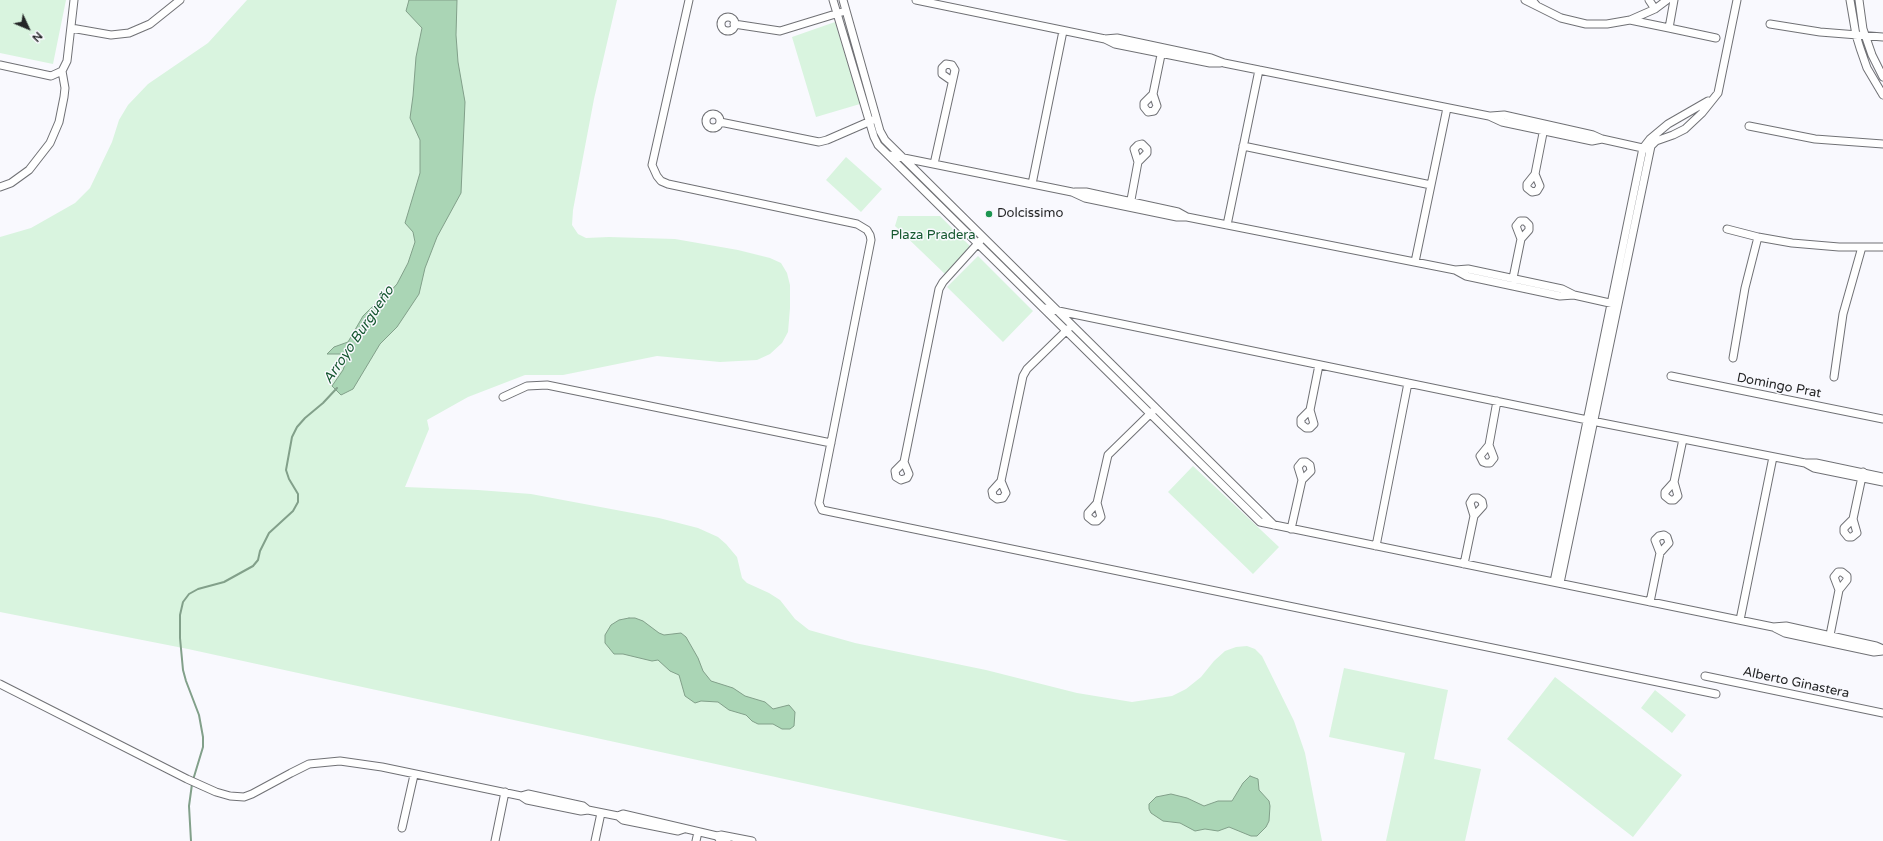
<!DOCTYPE html>
<meta charset="utf-8">
<style>
body{margin:0}
#map{position:relative;width:1883px;height:841px;overflow:hidden;background:#f9f9fe;font-family:"Varela Round",sans-serif}
canvas{display:block}
.north{position:absolute;left:8px;top:8px;width:40px;height:40px;-webkit-text-stroke:3px #f9f9fe;paint-order:stroke;rotate:134deg;font-size:11px;font-weight:700;line-height:16px;text-align:center;color:#242526}
.north::after{content:'';display:block;margin:auto;width:14px;height:18px;background:#242526;clip-path:polygon(50% 0,100% 100%,50% 72%,0 100%)}
</style>
<div id="map">
<canvas width="1883" height="841"></canvas>
<div class="north">N</div>
</div>
<script>
const context = document.querySelector('canvas').getContext('2d');
context.lineJoin = 'round';
function paint(path, color) { context.fillStyle = color; context.fill(path, 'evenodd'); }
const toPath = rows => new Path2D(rows.map(r => 'M' + r).join(''));
function trace(path, color, width, dash) { context.strokeStyle = color; context.lineWidth = width; context.lineCap = dash ? 'butt' : 'round'; context.setLineDash(dash || []); context.stroke(path); }
function write(font, color, halo, rows, align = 'center') {
  context.font = font + ' "Varela Round",sans-serif'; context.lineWidth = 3; context.setLineDash([]); context.textBaseline = 'middle'; context.strokeStyle = halo; context.fillStyle = color; for (const [text, x, y, turn = 0] of rows) {
    context.save(); context.translate(x, y); context.rotate((+turn || 0) * Math.PI / 180); context.textAlign = isNaN(turn) ? turn : align; if (halo) context.strokeText(text, 0, 0); context.fillText(text, 0, 0); context.restore();
  }
}
paint(toPath([
 [0,0,66,0,53,64,0,53],
 [247,0,617,0,594,99,573,210,572,225,578,234,586,238,609,237,675,239,738,250,770,258,781,263,787,273,790,285,790,308,788,332,782,343,770,354,757,360,720,362,657,356,563,375,525,375,468,397,427,420,429,429,405,487,478,490,531,494,659,518,698,528,718,537,726,544,737,557,742,578,747,583,769,593,780,600,795,619,809,630,855,643,986,670,1077,693,1132,702,1172,696,1186,689,1201,677,1214,661,1225,651,1236,647,1247,646,1255,649,1262,656,1294,721,1305,753,1322,841,1069,841,188,649,0,612,0,237,31,228,75,203,90,188,112,142,119,120,128,105,148,84,208,43],
 [835,22,860,104,816,117,792,37],
 [846,157,882,189,861,212,826,180],
 [898,216,940,216,971,247,946,275,895,226],
 [978,256,1033,311,1003,342,947,287],
 [1193,466,1279,547,1253,574,1168,492],
 [1344,668,1448,690,1434,759,1481,769,1465,841,1386,841,1405,753,1329,737],
 [1555,677,1682,775,1633,837,1507,739],
 [1655,690,1686,715,1672,733,1641,708]
]), '#d9f4df');
const water = toPath([
 [409,0,457,0,456,35,458,62,465,102,461,193,437,237,425,268,419,294,397,327,380,344,353,389,341,395,332,386,343,370,347,359,342,354,327,354,334,347,348,342,363,316,379,300,388,294,397,284,408,263,415,242,413,232,405,223,420,173,420,140,410,118,413,96,416,57,422,28,406,11,409,0],
 [629,618,635,618,643,621,659,633,664,635,681,633,686,637,698,658,703,671,711,681,733,688,745,696,765,702,773,709,789,705,795,712,794,726,790,729,782,729,773,724,758,724,752,721,746,715,729,710,718,702,701,701,695,703,685,696,679,675,670,671,658,660,652,661,623,654,614,654,605,643,605,635,611,625,619,620,629,618],
 [1250,776,1258,779,1259,790,1269,801,1270,806,1269,821,1266,827,1257,836,1251,836,1229,827,1218,831,1205,829,1195,831,1180,823,1163,821,1151,813,1149,809,1149,804,1156,797,1171,794,1187,798,1204,806,1218,801,1232,801,1243,783,1250,776]
]);
paint(water, '#aad5b5');
trace(water, '#82a08a', 1);
trace(toPath([
 [193,780,203,747,203,737,199,715,186,681,183,670,180,638,180,615,183,602,189,594,198,589,224,582,253,566,258,560,260,551,269,533,293,511,298,502,298,494,289,479,286,470,292,437,297,427,305,418,323,403,337,388],
 [191,841,189,806,192,784]
]), '#82a08a', 2);
const street = toPath([
 [689,0,652,165,657,176,661,181,668,184,857,224,867,230,870,235,871,240,819,503,822,510,1716,694],
 [833,0,874,137,878,145,1260,522,1773,627,1786,626,1876,646,1883,649],
 [843,0,880,131,885,140,1274,525],
 [916,0,1105,39,1117,38,1211,58,1224,63,1489,116,1502,122,1592,141,1602,139],
 [1525,0,1537,6,1532,0],
 [1649,0,1655,9],
 [1667,0,1655,9,1630,20,1669,28,1674,0],
 [1850,0,1856,35,1860,48,1867,68,1883,95],
 [1859,0,1863,29,1872,55,1883,77],
 [1537,6,1561,18,1586,24,1607,24,1630,20],
 '721 24a7 7 0 1 1 14 0a7 7 0 1 1-14 0Z',
 [734,24,780,31,842,12],
 [1770,24,1820,32,1883,37],
 [71,28,111,35,129,33,150,24,180,0],
 [1669,28,1716,38],
 [1105,39,1115,44,1210,63,1220,63],
 [0,65,51,76,62,71,67,61,74,0],
 [1153,94,1144,103,1144,107,1148,112,1154,111,1157,106,1153,94,1162,50],
 '706 121a7 7 0 1 1 14 0a7 7 0 1 1-14 0Z',
 [1491,116,1504,115,1593,135,1602,139,1647,149],
 [720,122,819,142,827,140,873,120],
 [1749,126,1815,139,1883,144],
 [1243,146,1431,185],
 [889,155,1072,192,1085,198,1177,217,1187,217,1455,270,1466,276,1560,296,1574,295],
 [934,164,955,70,952,65,946,64,942,68,942,74,952,81],
 [1535,174,1540,186,1537,191,1532,192,1527,188,1527,184,1535,174,1544,128],
 [1032,184,1063,31],
 [0,187,11,183,29,170,50,143,59,122,64,97,65,88,62,71],
 [1075,192,1086,192,1178,212,1187,217],
 [1130,205,1138,162,1147,153,1147,149,1142,144,1138,145,1134,149,1138,162],
 [1227,225,1259,70],
 [1727,229,1758,237,1792,243,1839,247,1883,247],
 [1415,262,1447,108],
 [1455,270,1468,269,1562,289,1574,295,1614,304],
 [1512,283,1521,239,1529,230,1529,225,1525,221,1520,221,1516,226,1521,239],
 [1044,308,1602,423,1805,463,1816,463,1883,477],
 [1733,358,1745,288,1758,237],
 [1671,376,1883,419],
 [1834,377,1843,314,1862,247],
 [503,397,527,386,547,385,831,443],
 [1310,410,1301,419,1301,424,1306,428,1310,428,1314,424,1310,410,1319,365],
 [1489,445,1494,458,1490,463,1486,463,1483,462,1480,456,1489,445,1497,401],
 [904,462,909,474,907,478,901,480,896,477,895,471,904,462,939,289,943,282,981,240],
 [1805,463,1814,468,1883,482],
 [1001,481,1006,493,1003,498,997,499,993,496,992,491,1001,481,1023,376,1027,369,1069,328],
 [1674,482,1665,492,1665,496,1670,500,1674,500,1678,496,1674,482,1683,439],
 [1097,503,1101,517,1097,521,1093,521,1088,517,1088,513,1097,503,1108,455,1153,411],
 [1853,519,1844,528,1844,532,1848,537,1852,537,1857,533,1853,519,1863,472],
 [1291,529,1302,480,1311,471,1310,465,1306,462,1302,462,1298,467,1302,480],
 [1376,546,1408,383],
 [1464,564,1474,516,1483,506,1482,501,1478,498,1473,498,1470,503,1474,516],
 [1554,582,1643,148,1650,139,1668,124,1708,101],
 [1560,583,1651,146,1656,141,1673,135,1685,129,1702,113,1718,93,1737,0],
 [1650,602,1660,553,1655,540,1659,536,1664,535,1667,537,1669,543,1660,553],
 [1740,620,1773,457],
 [1775,628,1785,633,1874,652,1883,651],
 [1829,640,1839,590,1847,580,1847,576,1842,572,1838,572,1834,577,1839,590],
 [1705,676,1883,713],
 [0,684,187,779,216,792,230,796,244,797,252,794,291,773,309,764,340,761,382,767,521,796,527,800,581,811,588,810,583,806,528,794,521,796],
 [588,810,618,816],
 [402,828,414,775],
 [684,829,678,831,623,820,618,816,623,814,717,836],
 [495,841,505,792],
 [595,841,601,813],
 [696,841,698,832],
 [727,841,720,840,717,836,721,835,752,841]
]);
trace(street, '#707175', 9);
trace(street, '#fff', 7);
for (const [x, y, r, color] of [
 [989,214,4,"#1d9551"]
]) { const dot = new Path2D(); dot.arc(x, y, r, 0, 2 * Math.PI); context.fillStyle = color; context.fill(dot); trace(dot, '#f9f9fe', 1.5); }
write('13px', '#242526', '#f9f9fe', [
 ["Dolcissimo",997,214]
], 'left');
write('13px', '#15572f', '#f9f9fe', [
 ["Plaza Pradera",933,236]
]);
write('13px', '#242526', '#f9f9fe', [
 ["Domingo Prat",1779,386,11],
 ["Alberto Ginastera",1796,683,12]
]);
write('italic 14px', '#14562f', '#f9f9fe', [
 ["Arroyo Burgueño",359,335,-56]
]);
</script>
